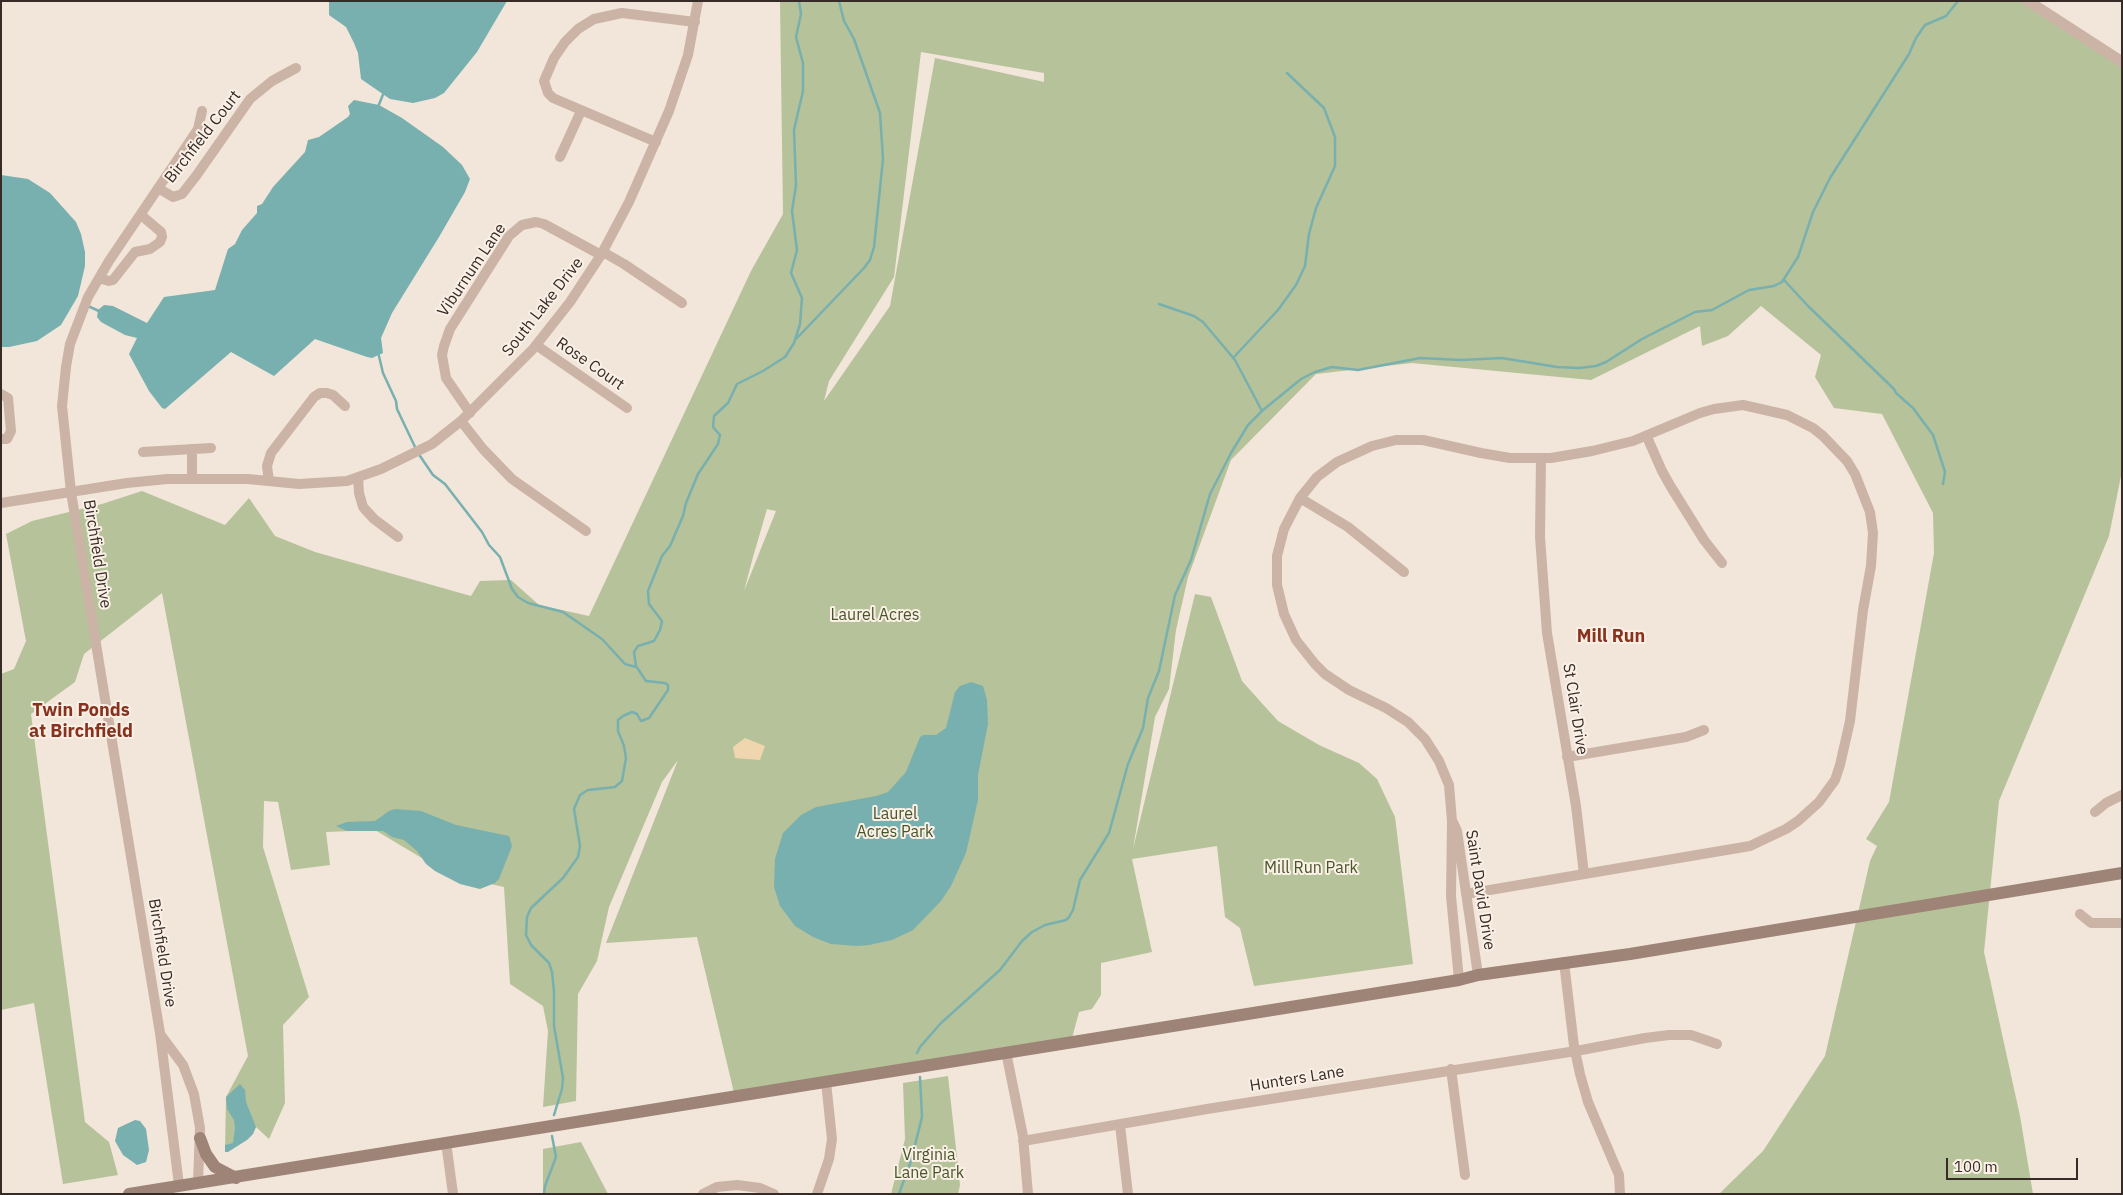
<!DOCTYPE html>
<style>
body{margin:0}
#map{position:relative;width:2123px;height:1195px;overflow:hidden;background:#f2e5da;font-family:"IBM Plex Sans",sans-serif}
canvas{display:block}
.frame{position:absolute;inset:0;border:2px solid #362b27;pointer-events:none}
.scale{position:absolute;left:1946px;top:1158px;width:132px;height:22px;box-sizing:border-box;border:2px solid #362b27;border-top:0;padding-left:6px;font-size:15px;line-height:18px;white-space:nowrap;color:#362b27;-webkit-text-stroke:4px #faf0e6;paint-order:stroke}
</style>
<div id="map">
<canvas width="2123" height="1195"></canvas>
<div class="frame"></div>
<div class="scale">100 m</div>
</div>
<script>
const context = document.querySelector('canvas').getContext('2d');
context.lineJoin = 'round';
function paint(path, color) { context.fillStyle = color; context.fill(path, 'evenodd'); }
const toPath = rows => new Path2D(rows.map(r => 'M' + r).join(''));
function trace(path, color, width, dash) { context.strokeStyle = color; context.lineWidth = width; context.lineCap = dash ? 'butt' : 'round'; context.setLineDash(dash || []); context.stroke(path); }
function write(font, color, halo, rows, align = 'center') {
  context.font = font + ' "IBM Plex Sans",sans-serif'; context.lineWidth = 4; context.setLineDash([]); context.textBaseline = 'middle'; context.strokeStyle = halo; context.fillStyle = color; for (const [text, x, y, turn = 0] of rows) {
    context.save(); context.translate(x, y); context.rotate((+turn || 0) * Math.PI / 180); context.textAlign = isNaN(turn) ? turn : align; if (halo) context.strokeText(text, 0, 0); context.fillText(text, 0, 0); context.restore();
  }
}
paint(toPath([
 [780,1,2029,1,2122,62,2122,471,2109,536,1999,801,1984,952,2020,1116,2033,1194,1719,1194,1763,1151,1825,1056,1870,861,1877,846,1866,839,1889,802,1934,553,1933,513,1882,414,1834,408,1815,377,1821,355,1761,306,1728,336,1702,346,1700,326,1591,380,1412,363,1316,374,1231,460,1188,577,1176,630,1169,689,1155,717,1133,849,1195,594,1211,597,1242,681,1259,700,1278,721,1319,745,1359,763,1377,779,1395,817,1413,964,1254,986,1240,928,1225,917,1217,846,1132,859,1152,952,1101,963,1101,995,1092,1009,1079,1012,1071,1042,735,1097,697,937,606,943,678,760,662,782,609,907,597,961,578,994,576,1101,543,1107,548,1031,543,1006,510,984,504,887,450,875,375,830,326,832,330,865,291,870,278,802,264,801,263,847,309,997,283,1025,285,1103,269,1139,256,1127,225,1152,226,1097,248,1056,162,593,84,654,75,682,31,714,85,1122,109,1142,118,1175,63,1184,34,1003,1,1010,1,674,14,669,26,641,6,534,32,521,102,504,142,491,225,525,249,498,275,536,315,552,471,596,480,581,511,580,539,605,589,616,751,271,783,214],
 [921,52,1044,73,1044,82,935,58,890,306,824,401,829,381,894,277],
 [767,509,776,511,744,591,753,557],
 [948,1076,960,1185,958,1194,891,1194,905,1139,903,1083],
 [581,1142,608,1194,543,1194,543,1149]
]), '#b6c299');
paint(toPath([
 [745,738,765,746,760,760,735,758,733,747]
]), '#efd6af');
paint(toPath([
 [329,1,507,1,477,52,444,93,435,98,413,103,390,99,361,79,358,53,354,43,346,27,329,15],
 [354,100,379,105,402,118,443,147,462,165,470,179,465,192,439,237,392,313,381,338,383,353,372,358,367,357,315,339,274,376,231,352,165,409,162,408,149,391,129,354,137,338,125,335,101,322,97,317,98,310,104,305,113,306,147,323,164,297,215,290,228,249,235,244,242,230,257,213,257,206,262,204,273,187,305,152,308,140,319,137,348,117,350,114,348,106],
 [1,175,28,179,50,193,76,222,81,234,85,252,85,266,78,296,61,325,37,341,9,347,1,347],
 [971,682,983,686,987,700,988,724,978,775,978,800,966,853,951,886,941,901,913,930,892,940,869,945,857,946,831,944,813,937,795,926,780,906,774,887,775,859,783,833,801,815,816,807,876,796,888,792,906,772,920,737,923,735,936,735,946,728,955,692,960,686],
 [395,809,421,811,456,825,509,836,512,846,499,879,495,883,480,889,460,884,435,871,426,864,417,851,404,840,392,837,383,831,347,831,336,826,347,822,375,821,389,811],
 [240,1084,245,1090,246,1102,256,1127,253,1134,247,1140,228,1152,225,1152,225,1145,233,1143,235,1128,234,1120,227,1109,226,1097],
 [135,1120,140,1121,146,1129,149,1150,146,1162,137,1165,123,1155,115,1141,118,1128]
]), '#78b0af');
trace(toPath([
 [378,107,384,92],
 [1784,280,1808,306,1894,389,1896,393,1913,408,1933,435,1945,472,1943,484],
 [1159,304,1194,316,1203,322,1235,360,1262,411],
 [88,306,101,312],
 [797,338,864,268,870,260,874,247,883,159,880,113,854,39,844,21,839,1],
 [378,352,383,373,396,401,397,409,416,449],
 [1233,358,1278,310,1296,285,1305,266,1309,234,1316,208,1335,166,1335,137,1324,108,1287,73],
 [418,453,433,475,445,484,482,532,489,545,500,557,512,589,518,597,528,603,563,612,602,639,625,664,636,667],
 [917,1053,920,1047,941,1023,1000,970,1022,941,1032,932,1045,925,1066,920,1069,917,1073,910,1080,880,1109,833,1128,764,1143,728,1148,698,1159,671,1175,595,1191,560,1210,494,1231,453,1248,425,1262,411,1301,379,1315,372,1332,367,1358,370,1420,358,1461,360,1502,358,1557,367,1579,368,1596,366,1606,362,1642,339,1695,312,1712,310,1749,290,1774,286,1782,282,1798,257,1813,212,1830,178,1909,54,1916,38,1925,25,1946,16,1958,1],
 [554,1115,562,1089,563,1078,554,1026,554,991,552,972,549,963,531,945,526,935,527,917,531,908,563,878,578,857,580,846,574,809,580,795,588,790,615,787,622,781,626,758,624,746,618,731,618,720,623,716,632,712,637,714,641,721,649,718,668,690,668,685,665,683,646,681,636,666,634,652,638,646,654,641,660,630,662,621,649,604,648,591,662,556,670,546,683,516,686,503,698,474,718,444,720,435,713,427,714,416,728,403,737,384,763,371,785,357,794,343,800,324,802,298,791,273,797,250,792,211,796,185,794,130,803,91,803,63,796,37,801,14,799,1],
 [544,1194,545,1186,556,1157,552,1136],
 [899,1194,911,1161,922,1117,920,1077]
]), '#78b0af', 2.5);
trace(toPath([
 [656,142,553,98,548,93,544,81,554,58,565,42,578,29,594,19,622,13,695,22],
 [560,157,581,111],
 [158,188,173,197,182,194,196,176,250,99,272,81,296,68],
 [603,252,624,264,682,303],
 [99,278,109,281,113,280,135,252,150,249,160,242,162,237,161,232,141,215],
 [536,345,627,408],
 [1,394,8,398,11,431,7,439,1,439],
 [470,413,446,378,442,355,444,346,450,329,509,236,522,225,536,222,544,224,601,255],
 [461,421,483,449,512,479,586,531],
 [1647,437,1662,471,1671,487,1704,540,1722,563],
 [143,452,211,448],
 [1541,459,1540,537,1547,633,1576,806,1584,874],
 [358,477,359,493,363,507,374,519,398,537],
 [192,478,192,449],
 [269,481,267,466,271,453,314,397,320,393,327,393,333,395,345,406],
 [1300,498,1348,527,1404,572],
 [1,503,127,483,167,479,248,479,299,484,347,481,381,469,432,444,461,421,533,349,570,302,601,255,629,202,669,111,688,55,698,1],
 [1567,757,1686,737,1704,730],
 [2095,812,2106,803,2122,795],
 [1453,822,1457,831,1478,975],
 [2080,914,2091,923,2122,923],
 [1564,962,1574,1046,1580,1074,1588,1102,1619,1175,1620,1194],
 [1459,980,1451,896,1452,821,1449,785,1439,761,1425,739,1408,722,1386,708,1349,690,1325,674,1315,664,1296,640,1284,614,1277,585,1277,556,1284,529,1300,498,1317,477,1337,462,1372,446,1396,440,1423,440,1481,453,1510,458,1551,458,1592,451,1633,441,1700,413,1714,409,1743,405,1787,415,1813,428,1823,436,1847,461,1855,474,1870,512,1873,533,1871,566,1863,610,1850,721,1840,765,1835,780,1819,802,1798,821,1786,829,1750,846,1466,894],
 [160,1034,183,1065,194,1094,200,1128,198,1183],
 [1006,1052,1023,1136,1028,1194],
 [1451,1069,1465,1175],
 [1120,1125,1128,1194],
 [1023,1141,1207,1109,1576,1051,1645,1038,1669,1035,1691,1035,1717,1044],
 [446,1142,453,1194],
 [179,1185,160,1033,71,492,62,406,66,367,70,344,88,297,109,261,192,138,198,129,202,111],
 [703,1194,717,1187,737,1185,760,1188,774,1194],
 [817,1194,829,1159,832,1139,826,1082]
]), '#cbb4a5', 10);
trace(toPath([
 [2028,1,2122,62]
]), '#cbb4a5', 11);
trace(toPath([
 [200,1138,206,1154,215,1167,236,1178],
 [129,1194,1185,1024,1459,980,1478,975,1630,954,2122,873]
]), '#9e8377', 12);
write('16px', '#362b27', '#faf0e6', [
 ["Birchfield Court",203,137,-52],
 ["Viburnum Lane",472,270,-56],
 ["South Lake Drive",543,307,-52],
 ["Rose Court",590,364,35],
 ["Birchfield Drive",97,554,81],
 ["St Clair Drive",1575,709,81],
 ["Saint David Drive",1480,890,81],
 ["Birchfield Drive",162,953,81],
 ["Hunters Lane",1297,1079,-9]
]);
write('16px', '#48552a', '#faf0e6', [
 ["Laurel Acres",875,615],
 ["Laurel",895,814],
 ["Acres Park",895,832],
 ["Mill Run Park",1311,868],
 ["Virginia",929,1155],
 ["Lane Park",929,1173]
]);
write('bold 18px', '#88311d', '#faf0e6', [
 ["Mill Run",1611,637],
 ["Twin Ponds",81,711],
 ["at Birchfield",81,732]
]);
</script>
